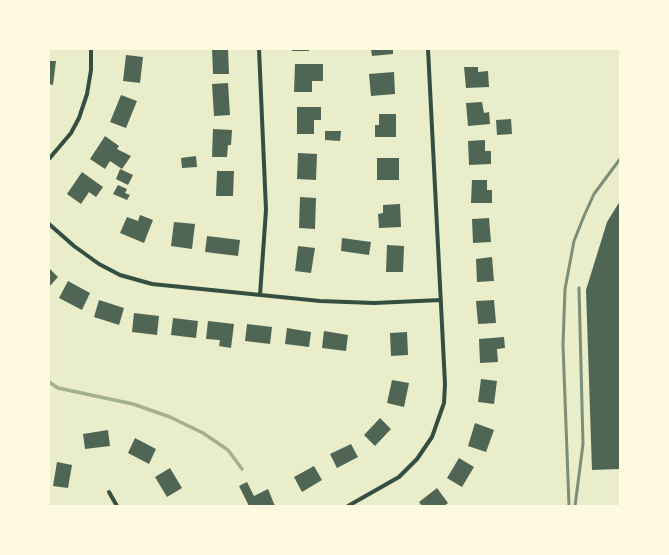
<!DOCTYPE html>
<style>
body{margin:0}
#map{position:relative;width:669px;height:555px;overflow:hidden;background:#e9edc9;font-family:Quicksand,sans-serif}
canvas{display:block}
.frame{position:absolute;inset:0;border:50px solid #fefae0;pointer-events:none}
</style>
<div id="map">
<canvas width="669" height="555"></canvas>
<div class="frame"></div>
</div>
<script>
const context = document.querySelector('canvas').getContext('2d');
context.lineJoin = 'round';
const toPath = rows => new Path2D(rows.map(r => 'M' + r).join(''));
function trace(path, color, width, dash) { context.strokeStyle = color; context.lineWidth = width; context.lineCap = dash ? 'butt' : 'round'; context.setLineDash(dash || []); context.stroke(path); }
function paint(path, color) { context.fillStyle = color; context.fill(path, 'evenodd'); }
trace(toPath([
 [49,382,58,388,133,404,170,417,203,433,228,450,242,469]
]), '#a3b18a', 3.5);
paint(toPath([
 [212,49,228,49,229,74,213,74],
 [292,49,309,49,309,51,292,51],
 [371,49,393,49,393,54,372,56],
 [126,55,143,57,140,83,123,81],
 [49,61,56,61,53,85,49,84],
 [295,64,323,64,323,81,312,81,312,92,294,92],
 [464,67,478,67,478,72,488,71,489,87,466,88],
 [394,72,395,94,371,96,369,74],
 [228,83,230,115,214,116,212,84],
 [121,95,137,101,126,128,110,122],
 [482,102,484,113,489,112,490,124,468,126,466,103],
 [297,107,321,107,321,120,314,120,314,134,297,134],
 [379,114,396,114,396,137,375,137,375,125,379,125],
 [511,119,512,134,497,135,496,120],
 [213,129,232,130,231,145,228,145,227,157,212,157],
 [325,131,341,131,340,141,325,140],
 [105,136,119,146,117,149,131,156,122,169,110,161,105,169,90,159],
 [485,140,485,151,491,151,491,164,469,165,468,141],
 [298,153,317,154,316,180,297,179],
 [196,156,197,167,182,168,181,158],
 [377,158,399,158,399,180,377,180],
 [120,169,133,175,128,185,116,179],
 [217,171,234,171,233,196,216,196],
 [82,172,103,187,96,197,89,192,81,204,67,194],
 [472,180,487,180,487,190,492,190,492,203,471,203],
 [118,185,127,189,125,193,130,195,127,200,113,194],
 [300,197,316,198,315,229,299,228],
 [620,201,620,469,592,470,586,290,607,222],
 [400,204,401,227,379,228,378,214,383,213,383,205],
 [140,215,153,220,144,243,120,233,127,217,138,221],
 [489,218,491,242,473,243,472,219],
 [174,222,195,224,192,249,171,246],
 [207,236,240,240,238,256,205,252],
 [342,238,371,242,369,255,341,251],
 [387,245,404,246,403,272,386,272],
 [298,246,315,248,311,273,295,271],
 [492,257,494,281,477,282,476,259],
 [49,268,58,277,49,287],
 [68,281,90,293,82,310,59,298],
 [99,300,124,308,119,325,94,317],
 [494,300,496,323,478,324,476,301],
 [134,313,159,316,157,335,132,332],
 [173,318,198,321,196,338,171,335],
 [208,321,234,324,231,348,219,346,220,340,206,339],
 [247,324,272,327,270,344,245,341],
 [287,328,311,332,309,347,285,344],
 [324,331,348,335,346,351,322,348],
 [407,332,408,355,391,356,390,333],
 [504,337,505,348,497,349,498,362,480,363,479,339],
 [481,379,497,381,494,404,478,402],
 [392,380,409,383,404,407,387,403],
 [380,418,391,429,375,446,364,435],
 [475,423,494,430,486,452,468,446],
 [108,430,110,446,85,449,83,434],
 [135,438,156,449,149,464,128,453],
 [351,444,358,457,337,468,330,454],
 [459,458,474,467,462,487,447,478],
 [57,462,72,465,68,488,53,486],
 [314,466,322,480,302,492,294,477],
 [170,468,182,488,167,497,155,477],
 [247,482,254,496,268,489,275,506,249,506,239,486],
 [437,488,448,503,444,506,422,506,419,502]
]), '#4f6655');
trace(toPath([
 [259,49,266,210,260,295],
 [49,159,71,133,79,118,87,94,91,70,91,49],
 [49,224,74,246,99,264,120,275,152,284,320,301,374,303,441,300],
 [109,492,117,506],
 [348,506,399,477,417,459,432,437,444,403,445,384,428,49]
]), '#344e41', 4);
trace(toPath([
 [569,506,563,345,565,289,574,241,584,216,594,194,620,159],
 [575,506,583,444,579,288]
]), '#7c8e77', 3);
</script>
